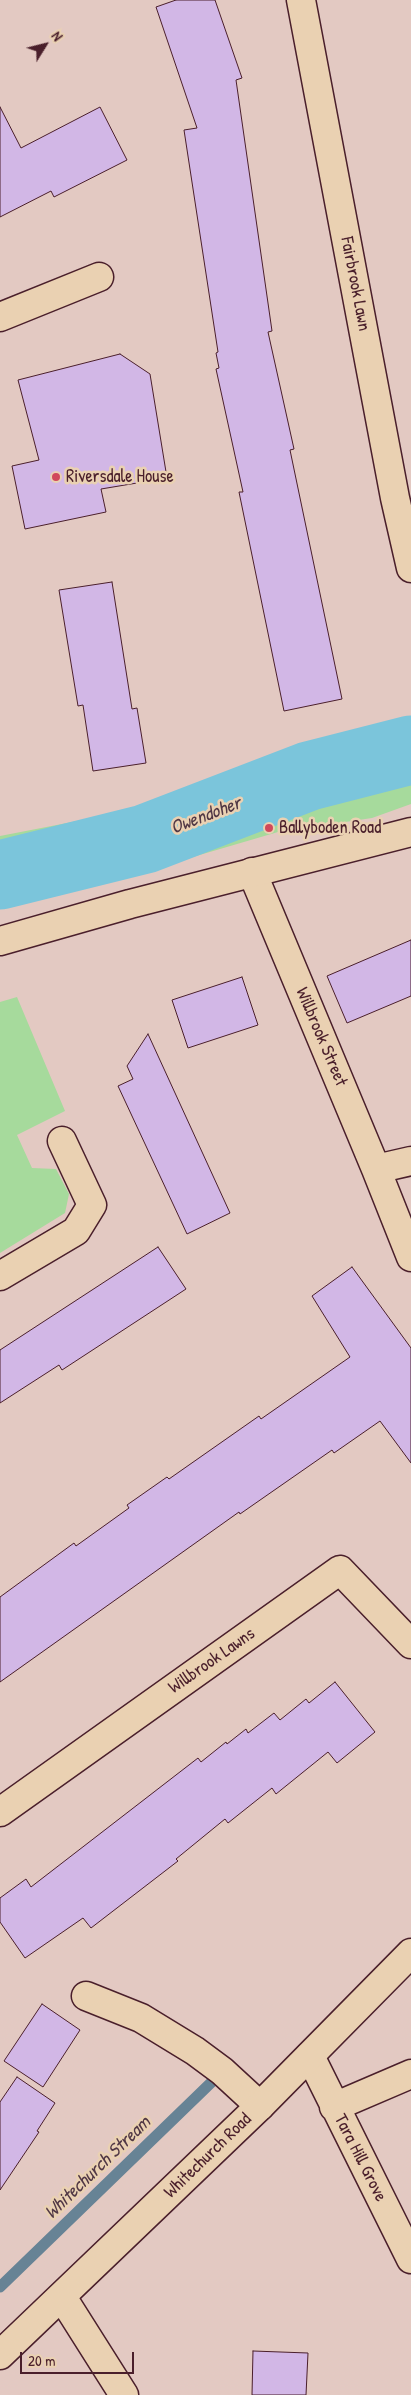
<!DOCTYPE html>
<style>
body{margin:0}
#map{position:relative;width:411px;height:2395px;overflow:hidden;background:#e3c9c2;font-family:"Patrick Hand",sans-serif}
canvas{display:block}
.north{position:absolute;left:20px;top:20px;width:50px;height:50px;-webkit-text-stroke:4px #ead1b2;paint-order:stroke;rotate:54deg;font-size:14px;font-weight:700;line-height:20px;text-align:center;color:#4a1f2b}
.north::after{content:'';display:block;margin:auto;width:18px;height:22px;background:#4a1f2b;clip-path:polygon(50% 0,100% 100%,50% 72%,0 100%)}
.scale{position:absolute;left:20px;top:2352px;width:114px;height:22px;box-sizing:border-box;border:2px solid #4a1f2b;border-top:0;padding-left:6px;font-size:15px;line-height:18px;white-space:nowrap;color:#4a1f2b;-webkit-text-stroke:4px #ead1b2;paint-order:stroke}
</style>
<div id="map">
<canvas width="411" height="2395"></canvas>
<div class="north">N</div>
<div class="scale">20 m</div>
</div>
<script>
const context = document.querySelector('canvas').getContext('2d');
context.lineJoin = 'round';
function paint(path, color) { context.fillStyle = color; context.fill(path, 'evenodd'); }
const toPath = rows => new Path2D(rows.map(r => 'M' + r).join(''));
function trace(path, color, width, dash) { context.strokeStyle = color; context.lineWidth = width; context.lineCap = dash ? 'butt' : 'round'; context.setLineDash(dash || []); context.stroke(path); }
function write(font, color, halo, rows, align = 'center') {
  context.font = font + ' "Patrick Hand",sans-serif'; context.lineWidth = 5; context.setLineDash([]); context.textBaseline = 'middle'; context.strokeStyle = halo; context.fillStyle = color; for (const [text, x, y, turn = 0] of rows) {
    context.save(); context.translate(x, y); context.rotate((+turn || 0) * Math.PI / 180); context.textAlign = isNaN(turn) ? turn : align; if (halo) context.strokeText(text, 0, 0); context.fillText(text, 0, 0); context.restore();
  }
}
paint(toPath([
 [411,751,411,804,372,818,278,832,145,871,0,908,0,836,309,776],
 [17,997,65,1111,17,1135,32,1168,56,1169,69,1194,65,1213,0,1253,0,1002]
]), '#a6da9c');
trace(toPath([
 [0,2287,220,2074]
]), '#678395', 11);
trace(toPath([
 [0,875,145,839,309,776,411,750]
]), '#7bc5db', 69);
const building = toPath([
 [176,0,215,0,242,78,236,80,272,331,268,332,294,449,290,450,342,699,284,711,239,492,243,492,216,369,219,368,216,353,218,352,184,130,197,128,156,7,176,0],
 [0,107,21,148,100,107,127,160,54,197,51,191,0,217,0,107],
 [120,354,150,374,167,478,101,489,106,512,25,529,12,466,39,460,18,380,120,354],
 [112,582,132,709,137,708,146,763,93,771,83,705,78,706,59,590,112,582],
 [411,940,411,996,347,1023,327,976,411,940],
 [242,977,258,1025,188,1048,172,1000,242,977],
 [148,1034,230,1213,187,1234,118,1086,133,1079,127,1066,148,1034],
 [158,1247,186,1289,62,1370,59,1365,0,1403,0,1350,158,1247],
 [352,1267,411,1348,411,1463,380,1421,334,1453,332,1450,240,1514,239,1512,0,1682,0,1597,74,1543,76,1546,129,1508,127,1505,167,1477,169,1479,259,1416,261,1419,350,1357,312,1296,352,1267],
 [335,1682,375,1732,337,1763,328,1752,276,1794,272,1788,228,1823,225,1819,176,1859,178,1861,91,1928,83,1918,25,1958,0,1922,0,1898,26,1879,31,1887,198,1758,201,1762,226,1742,227,1744,246,1729,248,1733,274,1713,280,1720,306,1699,309,1703,335,1682],
 [42,2004,80,2030,43,2087,4,2061,42,2004],
 [17,2077,55,2103,37,2131,39,2132,0,2190,0,2102,17,2077],
 [253,2351,308,2353,306,2395,252,2395,253,2351]
]);
paint(building, '#d2b7e6');
trace(building, '#4a1f2b', 1);
const street = toPath([
 [301,0,395,498,411,568],
 [0,317,99,277],
 [252,872,376,1169,411,1161],
 [376,1169,411,1257],
 [0,1276,76,1231,92,1205,62,1141],
 [0,1812,340,1570,411,1644],
 [86,1996,141,2018,195,2051,222,2071,260,2106],
 [310,2056,411,2259],
 [334,2107,411,2074],
 [62,2297,124,2395]
]);
const secondary = toPath([
 [0,941,130,904,411,832],
 [0,2355,260,2106,411,1953]
]);
trace(street, '#4a1f2b', 31);
trace(secondary, '#4a1f2b', 31);
trace(street, '#ead1b2', 28);
trace(secondary, '#ead1b2', 28);
for (const [x, y, r, color] of [
 [56,477,5,"#d1495b"],
 [269,828,5,"#d1495b"]
]) { const dot = new Path2D(); dot.arc(x, y, r, 0, 2 * Math.PI); context.fillStyle = color; context.fill(dot); trace(dot, '#ead1b2', 2); }
write('18px', '#4a1f2b', '#ead1b2', [
 ["Fairbrook Lawn",355,284,79],
 ["Willbrook Street",321,1037,67],
 ["Willbrook Lawns",212,1661,-35],
 ["Whitechurch Road",208,2156,-44],
 ["Tara Hill Grove",360,2158,63]
]);
write('18px', '#4a1f2b', '#ead1b2', [
 ["Riversdale House",66,477],
 ["Ballyboden Road",279,828]
], 'left');
write('italic 19px', '#513845', '#ead1b2', [
 ["Owendoher",206,816,-21],
 ["Whitechurch Stream",98,2168,-44]
]);
</script>
